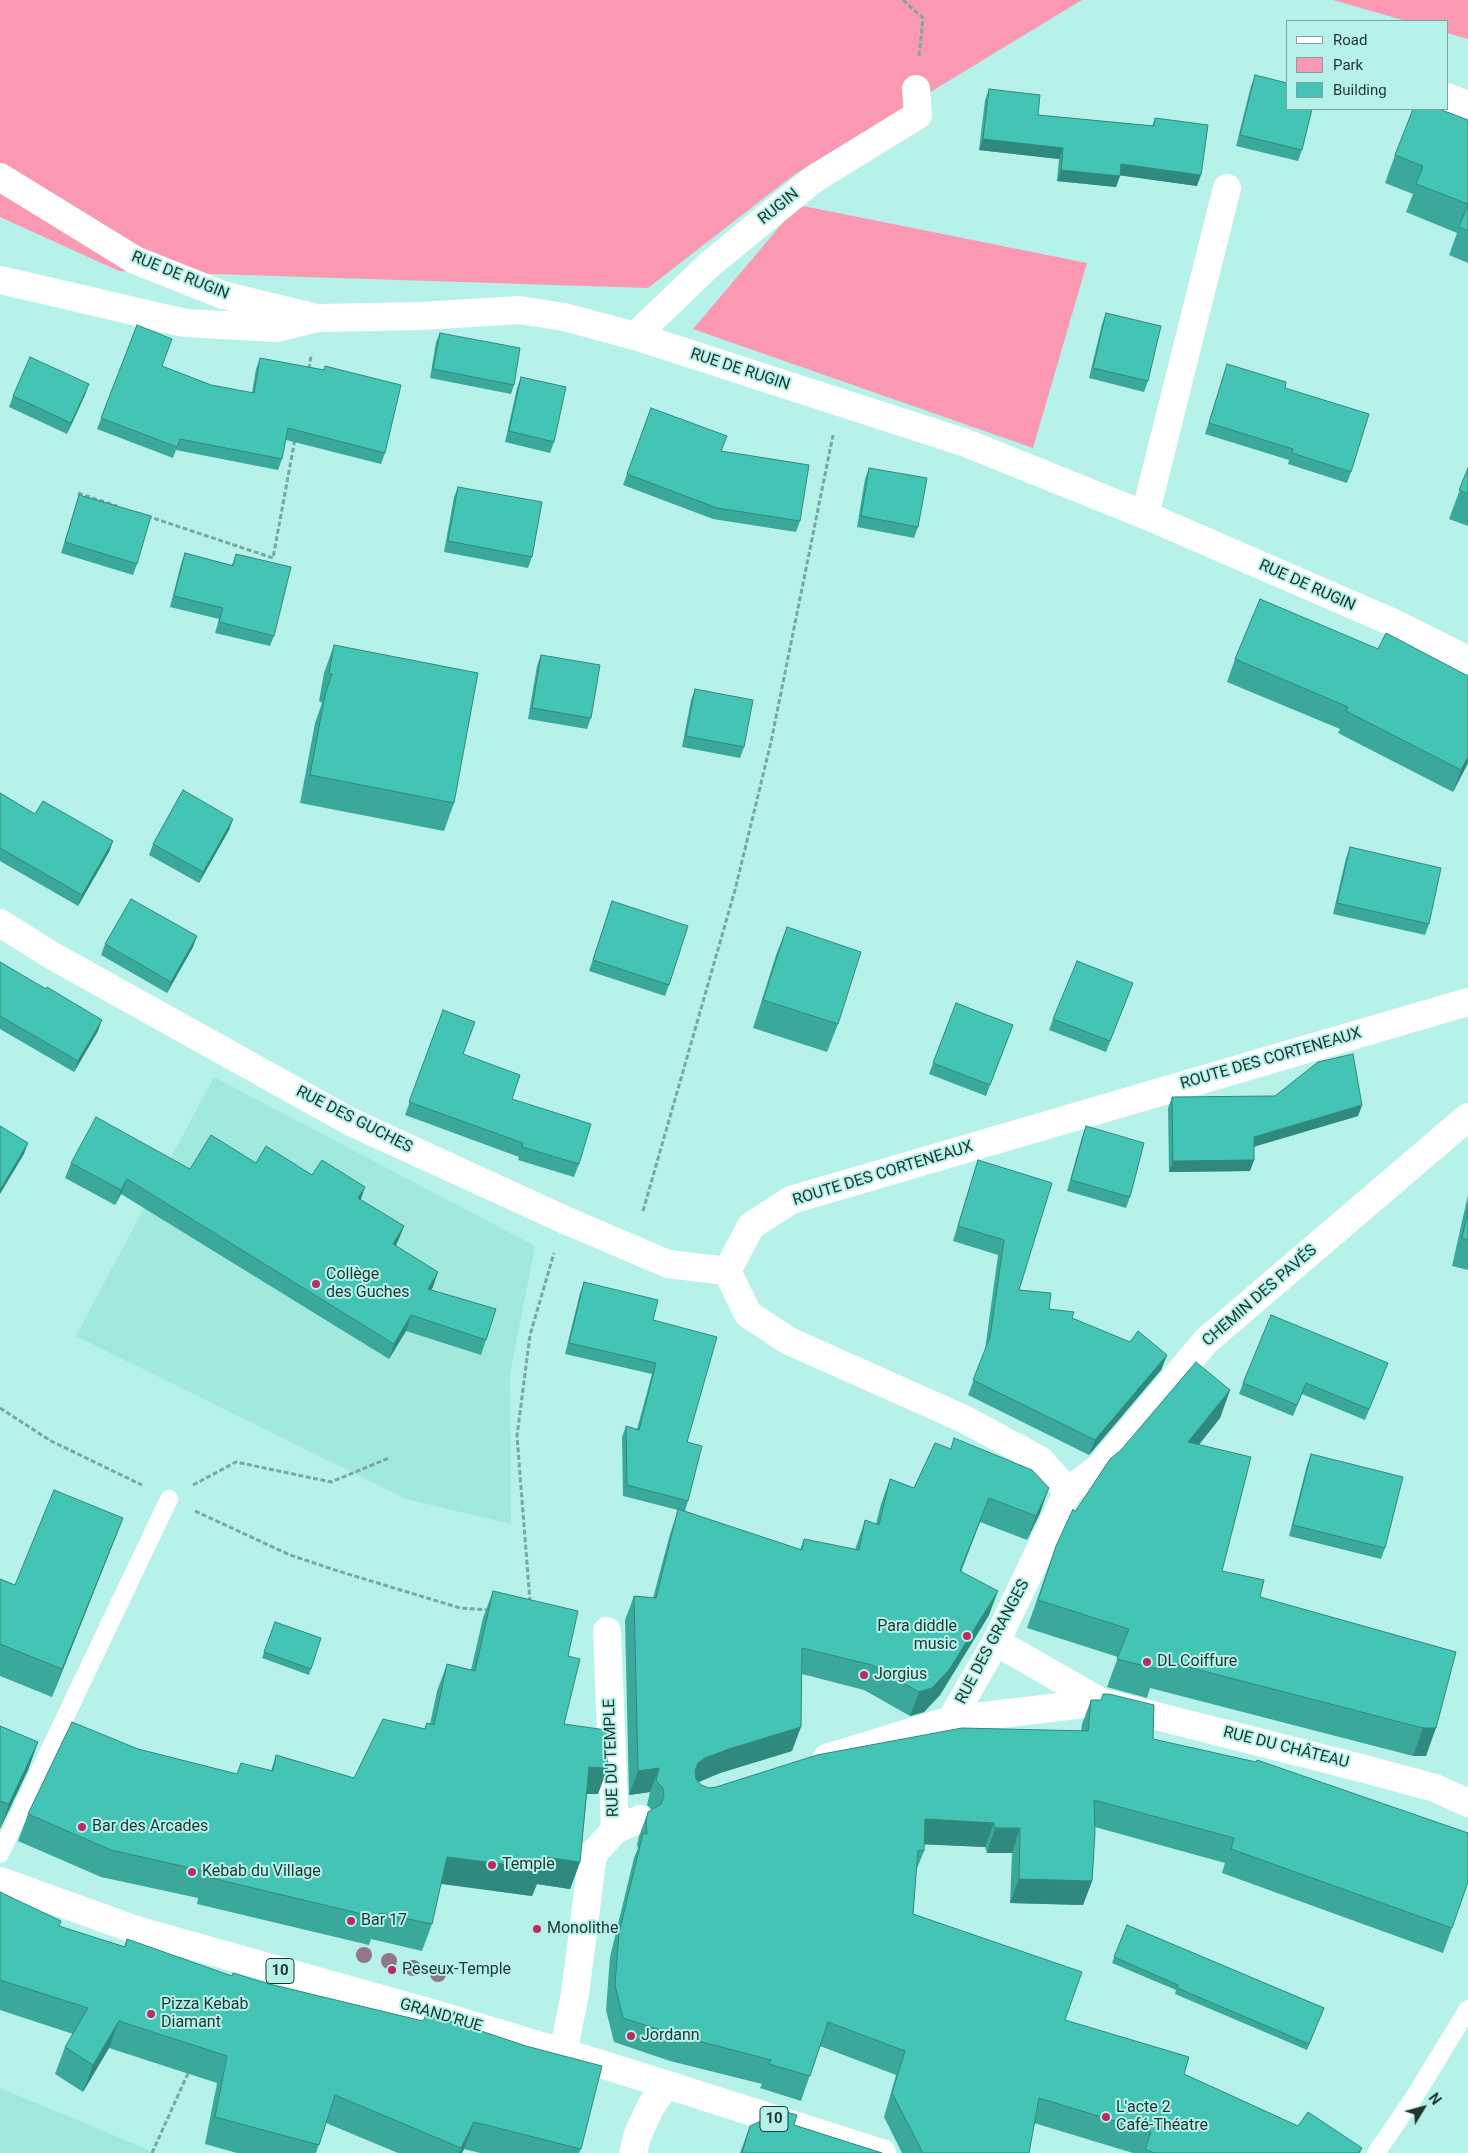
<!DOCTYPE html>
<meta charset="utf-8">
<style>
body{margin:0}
#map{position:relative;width:1468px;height:2153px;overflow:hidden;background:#b6f2e9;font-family:Roboto,sans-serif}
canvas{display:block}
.legend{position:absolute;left:1286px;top:20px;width:162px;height:90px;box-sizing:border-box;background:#b6f2e9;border:1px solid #79a7a0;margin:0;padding:6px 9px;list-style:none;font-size:15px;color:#1e3632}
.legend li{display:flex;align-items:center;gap:10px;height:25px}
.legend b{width:25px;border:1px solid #79a7a0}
.north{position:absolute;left:1398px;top:2083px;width:50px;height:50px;-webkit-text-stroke:4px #b6f2e9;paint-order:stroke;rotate:53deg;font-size:14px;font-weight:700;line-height:20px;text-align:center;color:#1e3632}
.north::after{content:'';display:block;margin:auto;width:18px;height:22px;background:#1e3632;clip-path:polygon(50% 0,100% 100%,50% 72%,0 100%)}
</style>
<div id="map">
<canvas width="1468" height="2153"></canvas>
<ul class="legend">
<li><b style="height:6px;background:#fff"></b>Road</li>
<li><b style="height:14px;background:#fa99b1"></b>Park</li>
<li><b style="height:14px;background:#44c4b5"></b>Building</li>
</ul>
<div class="north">N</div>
</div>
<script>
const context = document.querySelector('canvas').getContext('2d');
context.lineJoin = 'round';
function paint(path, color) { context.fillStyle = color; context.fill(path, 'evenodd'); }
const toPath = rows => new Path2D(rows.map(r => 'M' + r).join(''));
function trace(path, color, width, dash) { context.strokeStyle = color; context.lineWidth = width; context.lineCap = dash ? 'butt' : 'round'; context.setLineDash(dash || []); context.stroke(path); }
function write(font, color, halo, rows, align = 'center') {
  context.font = font + ' Roboto,sans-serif'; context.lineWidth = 4; context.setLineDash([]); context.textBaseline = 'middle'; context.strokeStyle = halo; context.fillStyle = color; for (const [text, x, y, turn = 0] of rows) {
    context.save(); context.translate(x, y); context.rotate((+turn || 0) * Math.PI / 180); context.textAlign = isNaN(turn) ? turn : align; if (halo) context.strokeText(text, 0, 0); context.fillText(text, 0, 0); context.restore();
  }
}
paint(toPath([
 [214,1077,535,1246,510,1374,511,1524,406,1499,76,1336],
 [0,2088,156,2153,0,2153]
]), '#a1e8dd');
paint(toPath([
 [0,0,1082,0,795,174,648,288,119,271,0,217],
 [1333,0,1468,0,1468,39,1447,33,1447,21,1406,21],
 [798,205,1087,263,1033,448,693,329]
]), '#fa99b1');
trace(toPath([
 [903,0,923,18,919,56],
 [309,369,311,356],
 [78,493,117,506],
 [147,516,273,558,295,439],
 [643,1211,735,890,771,742,833,435],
 [0,1408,51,1441,142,1485],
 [193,1485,236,1462,331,1482,389,1458],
 [195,1511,290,1555,338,1571,460,1608,488,1610],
 [530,1602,517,1436,530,1335,554,1253],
 [152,2153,189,2071]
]), '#7aa8a1', 3, [5, 2.5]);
trace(toPath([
 [0,1854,169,1499],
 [1376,2153,1415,2096,1468,2009]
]), '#fff', 18);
trace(toPath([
 [1447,97,1468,105],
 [0,177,135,260,223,295,313,317],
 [0,280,185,323,277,328,318,318,422,316,519,310,564,317,635,336,966,443,1145,515,1394,623,1468,660],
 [635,336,710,264,814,179,918,115,916,89],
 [1145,515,1227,188],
 [0,923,51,955,351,1122,565,1220,668,1264,727,1271],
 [727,1271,751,1226,791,1200,1468,1002],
 [727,1271,748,1314,789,1341,964,1419,1040,1460,1068,1491],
 [607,1631,615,1830],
 [996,1642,1101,1702,1361,1768,1435,1788,1468,1803],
 [951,1720,996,1642,1068,1491,1099,1468,1206,1341,1468,1117],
 [827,1758,951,1720,1101,1702],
 [563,2053,575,1994,593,1854,615,1830,640,1819],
 [633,2153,638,2134,651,2106,666,2085]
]), '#fff', 28);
trace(toPath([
 [0,1881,136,1930,435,2014,614,2068,882,2153]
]), '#fff', 28);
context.fillStyle = '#937688';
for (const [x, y] of [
 [364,1955],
 [389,1961],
 [413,1968],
 [438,1974]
]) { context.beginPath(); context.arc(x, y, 8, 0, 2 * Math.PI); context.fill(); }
paint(toPath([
 [1255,75,1302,150,1298,161,1236,146,1251,86],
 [989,89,1038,115,1152,126,1155,118,1197,186,1120,175,1116,187,1057,181,1059,159,979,150,985,100],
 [1468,120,1468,263,1449,255,1457,233,1406,212,1413,194,1385,183,1395,155],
 [1106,313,1148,381,1144,392,1089,378,1102,324],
 [137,325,162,366,211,385,252,393,256,369,260,358,324,370,325,366,385,453,381,464,286,440,282,459,278,470,176,450,173,458,97,429],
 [440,333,514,385,511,394,430,378,436,342],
 [1227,364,1285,388,1351,472,1347,483,1288,464,1289,460,1205,434],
 [521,377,554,442,550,453,505,442,517,388],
 [85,395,67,434,9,407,13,396],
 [651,408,721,451,800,521,796,532,713,519,623,485],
 [869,468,918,527,914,538,857,527,865,479],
 [1468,468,1468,526,1449,519],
 [458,487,532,557,528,568,444,552,454,497],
 [79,495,137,564,133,575,61,553],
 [185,553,232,565,236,554,274,636,270,646,215,633,219,619,170,607,181,564],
 [1260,599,1468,763,1453,792,1338,733,1340,729,1227,682,1235,659],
 [334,645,454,803,444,831,300,803,315,723,322,703,319,701,324,673],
 [541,655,591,718,587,729,528,719,537,666],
 [695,689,744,747,740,758,682,747,691,700],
 [0,793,35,814,113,841,109,852,78,906,0,861],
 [233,819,229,830,199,883,149,855,153,844],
 [1350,847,1429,924,1425,935,1333,914,1346,858],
 [612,901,669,985,665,996,589,971],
 [787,927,838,1024,827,1052,753,1028,776,955],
 [105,944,193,947,167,993,101,955],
 [0,962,98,1031,74,1072,0,1029],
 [1133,983,1106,1052,1049,1030,1053,1019],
 [956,1003,1013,1025,986,1096,929,1074],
 [443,1010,463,1054,512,1099,579,1164,574,1177,518,1160,519,1157,405,1115],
 [1172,1097,1362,1105,1358,1116,1254,1146,1254,1160,1250,1171,1169,1172,1168,1108],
 [1086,1126,1130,1197,1126,1208,1067,1191,1082,1137],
 [978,1160,1019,1290,1049,1309,1130,1342,1167,1355,1161,1370,1089,1455,968,1395,985,1350,998,1255,953,1241,973,1175],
 [71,1163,190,1169,256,1163,312,1175,360,1200,404,1226,398,1241,396,1245,433,1287,431,1290,486,1340,481,1355,406,1331,389,1359,121,1194,115,1205,65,1178],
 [1468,1195,1468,1270,1452,1266],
 [584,1282,653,1320,687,1442,688,1501,685,1511,800,1550,804,1539,855,1550,865,1520,876,1524,881,1504,890,1479,914,1488,935,1443,1040,1513,1027,1540,980,1522,961,1572,989,1615,940,1695,924,1712,910,1716,864,1690,802,1674,792,1751,720,1773,699,1782,701,1785,709,1788,1081,1731,1082,1724,1091,1700,1452,1928,1443,1953,1222,1873,1225,1863,1095,1827,1092,1881,1083,1905,1010,1903,1012,1853,987,1853,985,1847,924,1844,924,1851,916,1871,913,1914,1065,2020,1298,2126,1362,2148,1360,2153,1133,2153,1034,2123,1029,2153,902,2153,884,2117,896,2075,820,2046,801,2101,760,2088,762,2084,670,2061,614,2042,606,2010,610,1957,634,1858,638,1848,637,1845,639,1836,648,1812,652,1810,647,1805,650,1792,629,1795,625,1620,634,1596,653,1598,670,1534,678,1510,623,1496,622,1437,626,1426,637,1429,652,1374,565,1354,580,1293],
 [1384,1374,1365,1420,1302,1394,1293,1416,1239,1394,1243,1383],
 [1230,1390,1220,1418,1199,1445,1222,1571,1260,1597,1456,1652,1426,1756,1413,1756,1150,1688,1147,1698,1107,1687,1118,1657,1027,1628,1056,1546,1075,1512],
 [1311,1454,1385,1548,1381,1559,1289,1536,1307,1465],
 [123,1518,112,1546,52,1697,0,1676,0,1579,15,1585],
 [493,1591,568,1656,564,1724,598,1794,587,1794,580,1862,570,1889,537,1884,532,1896,441,1884,432,1924,422,1951,371,1939,369,1945,197,1904,198,1898,101,1877,18,1841,28,1814,138,1749,237,1774,271,1771,276,1755,354,1778,424,1729,427,1723,430,1724,437,1691,447,1664,471,1670,483,1618],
 [275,1622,321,1638,309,1675,262,1658],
 [0,1726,38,1742,28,1770,0,1829],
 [0,1892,59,1926,124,1947,127,1939,581,2149,579,2153,480,2153,464,2149,462,2153,398,2153,326,2123,316,2153,237,2153,205,2144,217,2083,109,2048,83,2092,55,2074,65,2047,73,2034,0,2010],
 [1127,1925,1324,2008,1307,2050,1175,1994,1176,1990,1112,1963],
 [794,2125,882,2153,740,2153,750,2126]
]), '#3aa99c');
paint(toPath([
 [983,139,1063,148,1059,159,979,150],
 [1121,164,1201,175,1197,186,1117,175],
 [1061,170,1120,176,1116,187,1057,181],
 [89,384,85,395,67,434,71,423],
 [1468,757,1468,763,1453,792,1461,770],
 [233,819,229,830,199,883,203,872],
 [113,841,109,852,78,906,82,895],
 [197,936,193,947,167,993,171,982],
 [102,1020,98,1031,74,1072,78,1061],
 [1362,1105,1358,1116,1250,1148,1254,1137],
 [28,1143,24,1154,0,1194,0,1190],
 [1254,1160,1250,1171,1169,1172,1173,1161],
 [127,1179,121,1194,115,1205,121,1190],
 [365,1187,360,1202,358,1198],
 [404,1226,398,1241,388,1259,393,1244],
 [438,1272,433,1287,422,1304,428,1289],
 [411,1315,406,1331,389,1359,394,1344],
 [1167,1355,1161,1370,1089,1455,1095,1440],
 [1230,1390,1220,1418,1178,1470,1188,1442],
 [1049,1488,1040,1513,1027,1540,1036,1516],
 [989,1498,980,1522,951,1595,960,1571],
 [123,1518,112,1546,52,1697,62,1669],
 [998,1591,989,1615,940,1695,924,1712,910,1716,919,1692],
 [801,1727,792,1751,720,1773,696,1783,690,1788,698,1763,705,1758,729,1749],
 [1423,1728,1436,1728,1426,1756,1413,1756],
 [38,1742,28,1770,0,1829,9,1804],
 [589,1767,608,1768,598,1794,580,1794],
 [659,1768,650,1792,629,1795,638,1771],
 [925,1819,994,1823,985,1847,916,1844],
 [995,1828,1020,1828,1012,1853,987,1853],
 [447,1857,544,1857,580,1862,570,1889,537,1884,532,1896,437,1883],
 [1019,1879,1092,1881,1083,1905,1010,1903],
 [119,2021,109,2048,83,2092,93,2065],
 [474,2122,464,2149,462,2153,459,2153]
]), '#30897f');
const building = toPath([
 [1255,75,1287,83,1287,109,1312,109,1302,150,1240,135,1255,75],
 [989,89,1040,95,1038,115,1154,126,1155,118,1208,125,1201,175,1121,164,1120,176,1061,170,1063,148,983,139,989,89],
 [1413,109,1439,109,1468,120,1468,231,1459,227,1468,204,1416,184,1423,166,1395,155,1413,109],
 [1106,313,1161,326,1148,381,1093,368,1106,313],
 [137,325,172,339,162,366,211,385,254,393,260,358,324,370,325,366,401,385,385,453,288,428,282,459,180,439,177,447,101,418,137,325],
 [440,333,520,348,514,385,433,369,440,333],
 [30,357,89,384,71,423,13,396,30,357],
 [1227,364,1286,382,1285,388,1369,414,1351,472,1292,453,1293,449,1209,423,1227,364],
 [521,377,566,387,554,442,509,431,521,377],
 [651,408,727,436,721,451,809,465,800,521,717,508,627,474,651,408],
 [869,468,927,478,918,527,861,516,869,468],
 [1468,468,1468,494,1459,490,1468,468],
 [458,487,542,502,532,557,448,541,458,487],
 [79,495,151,516,137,564,65,542,79,495],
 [185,553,233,566,236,554,291,567,274,636,219,622,223,608,174,596,185,553],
 [1260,599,1378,649,1386,633,1468,676,1468,757,1461,770,1346,711,1348,707,1235,659,1260,599],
 [334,645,478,673,454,803,310,775,325,695,332,674,329,673,334,645],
 [541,655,600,665,591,718,532,708,541,655],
 [695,689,753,700,744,747,686,736,695,689],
 [183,790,233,819,203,872,153,844,183,790],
 [0,793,35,814,43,801,113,841,82,895,0,848,0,793],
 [1350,847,1441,868,1429,924,1337,903,1350,847],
 [131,899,197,936,171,982,105,944,131,899],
 [612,901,688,926,669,985,593,960,612,901],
 [787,927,861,952,838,1024,763,1000,787,927],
 [1077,961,1133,983,1110,1041,1053,1019,1077,961],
 [0,962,46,989,47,987,102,1020,78,1061,0,1016,0,962],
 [956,1003,1013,1025,990,1085,933,1063,956,1003],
 [443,1010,475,1022,463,1054,520,1075,512,1099,591,1124,579,1164,522,1147,523,1143,409,1102,443,1010],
 [1353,1054,1362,1105,1254,1137,1254,1160,1173,1161,1172,1097,1275,1096,1318,1062,1353,1054],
 [96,1117,190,1169,211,1135,256,1163,266,1146,312,1175,322,1160,365,1187,358,1198,404,1226,393,1244,438,1272,428,1289,496,1309,486,1340,411,1315,394,1344,127,1179,121,1190,71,1163,96,1117],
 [0,1126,28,1143,0,1190,0,1126],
 [1086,1126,1144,1143,1130,1197,1071,1180,1086,1126],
 [978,1160,1052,1183,1019,1290,1051,1293,1049,1309,1074,1312,1072,1318,1130,1342,1138,1331,1167,1355,1095,1440,973,1380,990,1337,1004,1240,958,1226,978,1160],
 [1468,1211,1468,1240,1462,1238,1468,1211],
 [584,1282,658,1300,653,1320,717,1337,687,1442,702,1446,688,1501,627,1485,626,1426,639,1430,656,1363,569,1343,584,1282],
 [1271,1315,1388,1363,1369,1409,1306,1383,1297,1405,1243,1383,1271,1315],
 [1196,1362,1230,1390,1188,1442,1251,1457,1222,1571,1264,1580,1260,1597,1456,1652,1436,1728,1423,1728,1157,1659,1157,1669,1117,1659,1129,1629,1038,1600,1056,1546,1073,1509,1075,1512,1110,1459,1121,1450,1196,1362],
 [954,1438,1032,1470,1049,1488,1036,1516,989,1498,960,1571,998,1591,949,1670,932,1688,919,1692,872,1665,802,1648,801,1727,729,1749,705,1758,698,1763,695,1771,696,1779,701,1785,709,1788,716,1787,817,1755,962,1728,1088,1731,1091,1700,1101,1700,1103,1694,1109,1694,1154,1705,1153,1739,1256,1762,1257,1760,1468,1833,1468,1882,1452,1928,1231,1849,1234,1838,1094,1800,1095,1833,1092,1881,1019,1879,1020,1828,995,1828,994,1823,925,1819,924,1851,918,1850,913,1914,1082,1972,1065,2020,1189,2057,1184,2074,1298,2126,1308,2112,1362,2148,1358,2153,1154,2153,1145,2149,1151,2132,1039,2098,1029,2153,923,2153,892,2093,905,2051,828,2022,810,2076,769,2064,771,2060,679,2036,623,2018,615,1985,619,1933,643,1833,647,1834,646,1821,648,1812,661,1804,664,1796,663,1788,656,1781,659,1768,638,1771,634,1596,656,1598,678,1509,802,1550,804,1539,859,1550,865,1520,879,1525,890,1479,914,1488,935,1443,951,1449,954,1438],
 [1311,1454,1403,1477,1385,1548,1293,1525,1311,1454],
 [54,1490,123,1518,62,1669,0,1644,0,1579,15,1585,54,1490],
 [493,1591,578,1611,568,1656,580,1659,564,1724,606,1730,608,1768,589,1767,580,1862,544,1857,542,1869,447,1857,432,1924,380,1913,379,1918,207,1877,208,1872,111,1850,28,1814,72,1722,138,1749,237,1774,241,1763,273,1771,276,1755,354,1778,383,1719,425,1729,427,1723,434,1725,447,1664,475,1671,493,1591],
 [275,1622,321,1638,311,1669,264,1652,275,1622],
 [0,1726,38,1742,9,1804,0,1801,0,1726],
 [0,1892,61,1921,59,1926,125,1947,127,1939,232,1976,233,1973,269,1984,423,2021,427,2013,526,2046,602,2066,581,2149,474,2122,461,2148,335,2095,319,2145,215,2117,227,2056,119,2021,93,2065,65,2047,88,2008,0,1980,0,1892],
 [1127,1925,1324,2008,1309,2044,1177,1988,1178,1985,1114,1957,1127,1925],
 [783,2111,797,2115,794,2125,882,2153,742,2153,750,2126,783,2111]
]);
paint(building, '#44c4b5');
trace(building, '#30897f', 1);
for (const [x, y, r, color] of [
 [316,1284,5,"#bb2d60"],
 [967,1636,5,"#bb2d60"],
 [1147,1662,5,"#bb2d60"],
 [864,1675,5,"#bb2d60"],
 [82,1827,5,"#bb2d60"],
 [492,1865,5,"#bb2d60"],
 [192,1872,5,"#bb2d60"],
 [351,1921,5,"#bb2d60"],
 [537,1929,5,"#bb2d60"],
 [392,1970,5,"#bb2d60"],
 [151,2014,5,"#bb2d60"],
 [631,2036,5,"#bb2d60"],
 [1106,2117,5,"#bb2d60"]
]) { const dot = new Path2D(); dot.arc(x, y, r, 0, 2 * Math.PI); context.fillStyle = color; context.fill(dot); trace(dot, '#b6f2e9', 2); }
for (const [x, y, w] of [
 [280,1971,28],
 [774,2119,28]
]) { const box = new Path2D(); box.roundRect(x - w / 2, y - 12.5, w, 25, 4); context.fillStyle = '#b6f2e9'; context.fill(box); trace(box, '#1e3632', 1); }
write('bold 15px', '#1e3632', null, [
 ["10",280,1971],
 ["10",774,2119]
]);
write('16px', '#1e3632', '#b6f2e9', [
 ["RUGIN",779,207,-39],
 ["RUE DE RUGIN",180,276,22],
 ["RUE DE RUGIN",740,370,18],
 ["RUE DE RUGIN",1307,586,24],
 ["ROUTE DES CORTENEAUX",1271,1059,-16],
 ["RUE DES GUCHES",354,1120,27],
 ["ROUTE DES CORTENEAUX",883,1174,-17],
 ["CHEMIN DES PAVÉS",1260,1296,-41],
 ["RUE DES GRANGES",993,1642,-62],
 ["RUE DU CHÂTEAU",1286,1748,14],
 ["RUE DU TEMPLE",612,1758,-92],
 ["GRAND'RUE",441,2016,16]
]);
write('16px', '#1e3632', '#b6f2e9', [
 ["Collège",326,1275],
 ["des Guches",326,1293],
 ["Para diddle",957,1627,"right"],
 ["music",957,1645,"right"],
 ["DL Coiffure",1157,1662],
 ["Jorgius",874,1675],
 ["Bar des Arcades",92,1827],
 ["Temple",502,1865],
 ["Kebab du Village",202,1872],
 ["Bar 17",361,1921],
 ["Monolithe",547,1929],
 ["Peseux-Temple",402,1970],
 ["Pizza Kebab",161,2005],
 ["Diamant",161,2023],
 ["Jordann",641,2036],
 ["L'acte 2",1116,2108],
 ["Café-Théatre",1116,2126]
], 'left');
</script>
